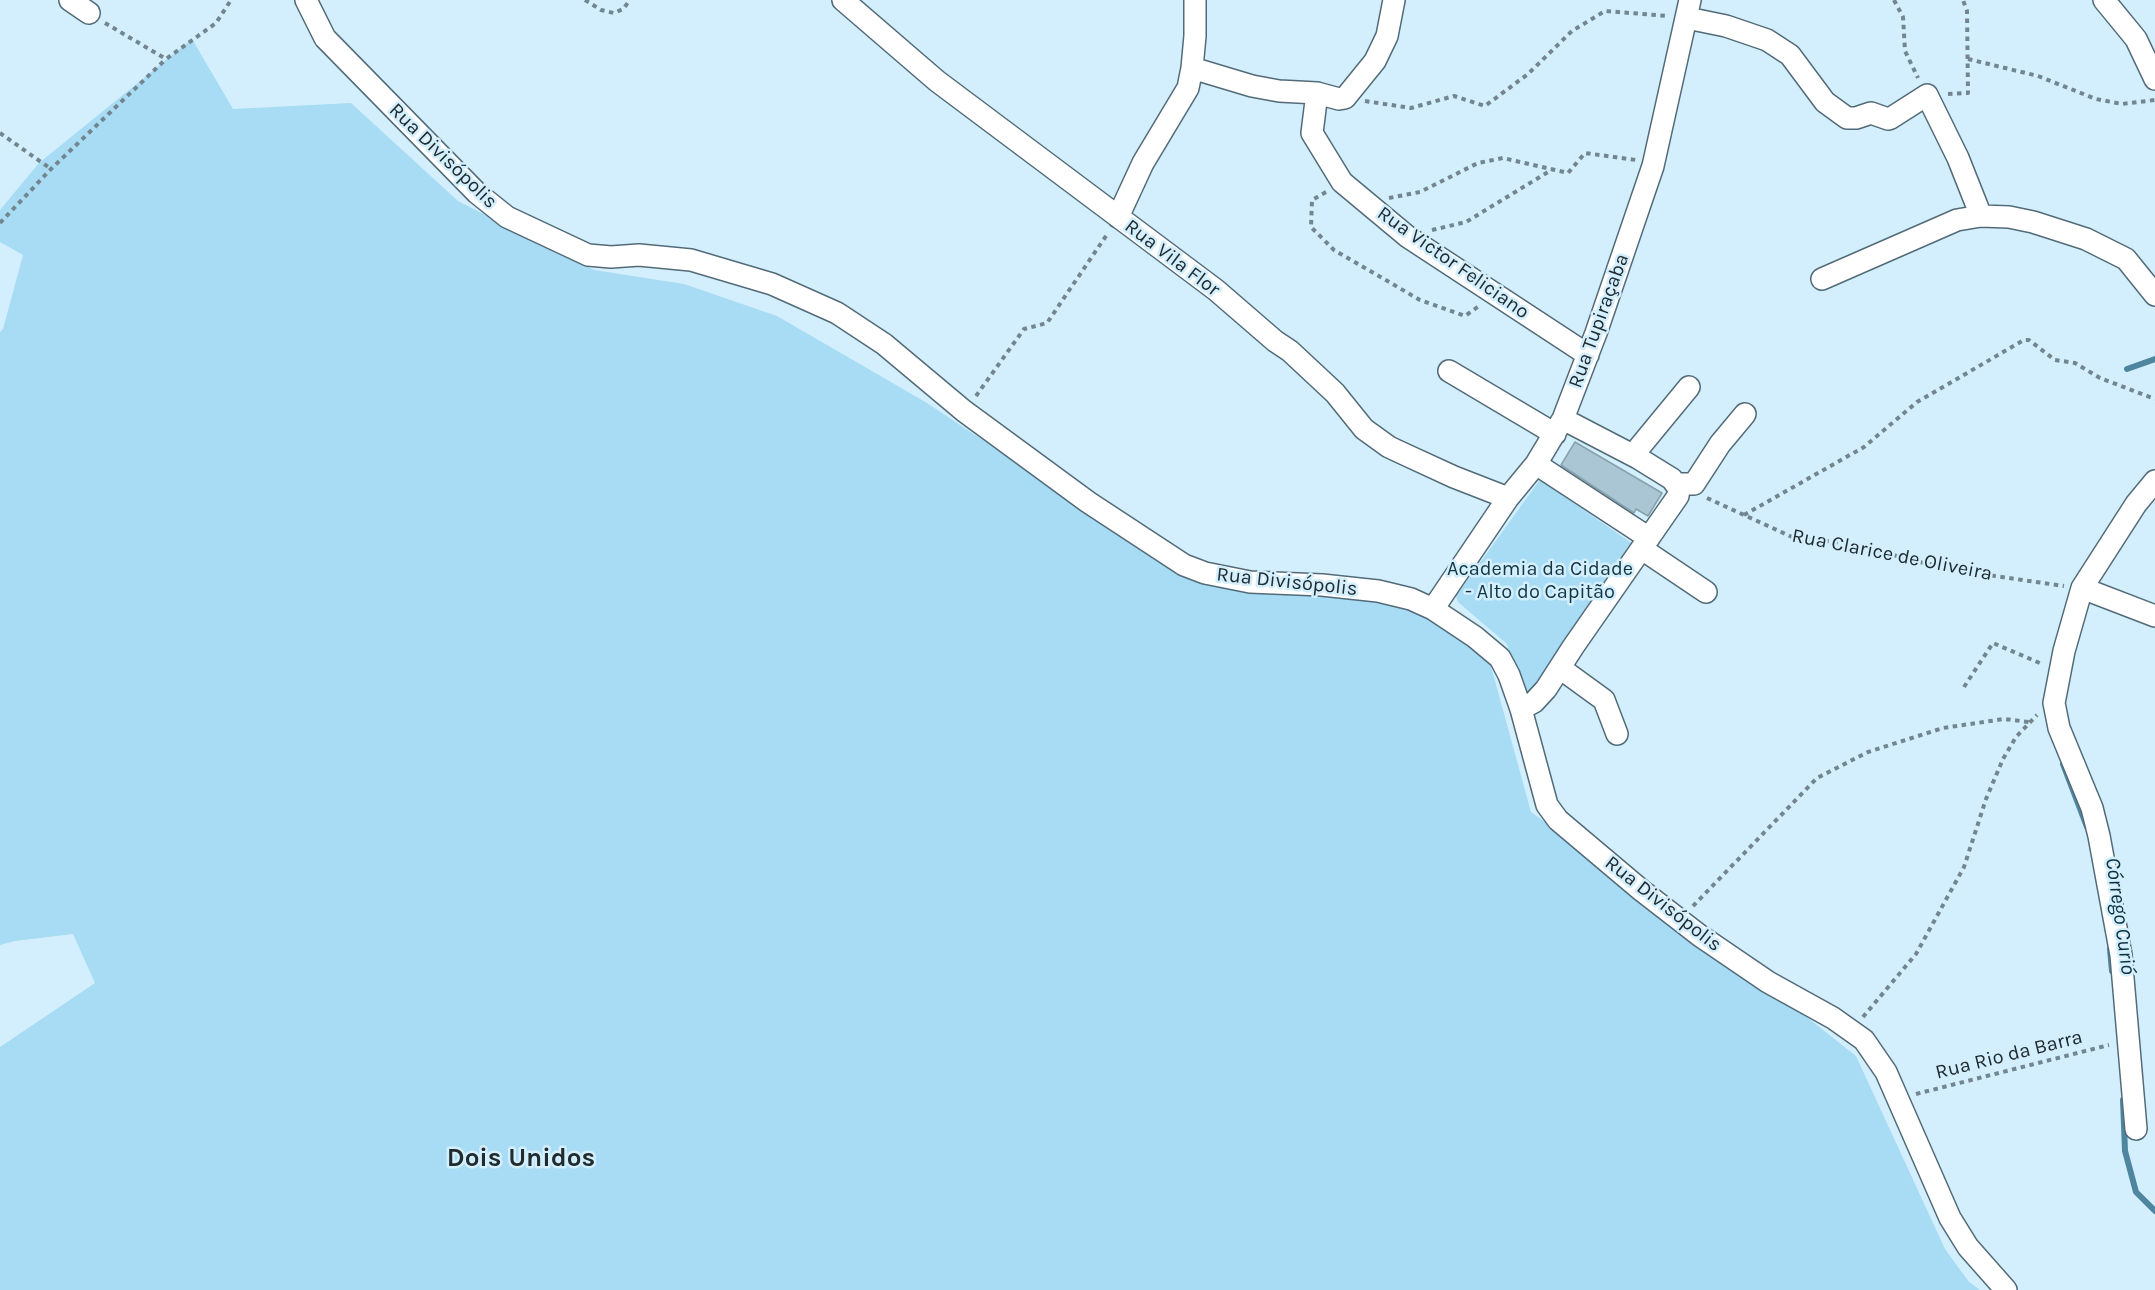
<!DOCTYPE html>
<meta charset="utf-8">
<style>
body{margin:0}
canvas{display:block;background:#d3effd}
</style>
<canvas width="2155" height="1290"></canvas>
<script>
const context = document.querySelector('canvas').getContext('2d');
context.lineJoin = 'round';
function paint(path, color) { context.fillStyle = color; context.fill(path, 'evenodd'); }
const toPath = rows => new Path2D(rows.map(r => 'M' + r).join(''));
function trace(path, color, width, dash) { context.strokeStyle = color; context.lineWidth = width; context.lineCap = dash ? 'butt' : 'round'; context.setLineDash(dash || []); context.stroke(path); }
function write(font, color, halo, rows, align = 'center') {
  context.font = font + ' Karla,sans-serif'; context.lineWidth = 5; context.setLineDash([]); context.textBaseline = 'middle'; context.strokeStyle = halo; context.fillStyle = color; for (const [text, x, y, turn = 0] of rows) {
    context.save(); context.translate(x, y); context.rotate((+turn || 0) * Math.PI / 180); context.textAlign = isNaN(turn) ? turn : align; if (halo) context.strokeText(text, 0, 0); context.fillText(text, 0, 0); context.restore();
  }
}
paint(toPath([
 [192,39,233,109,351,103,458,201,594,270,684,284,777,316,927,403,1193,580,1327,581,1410,593,1486,648,1531,812,1689,924,1856,1056,1945,1249,1969,1282,1980,1290,0,1290,0,1047,95,983,73,934,15,941,0,945,0,332,3,329,23,255,0,242,0,210,39,163],
 [1539,481,1543,482,1633,544,1531,694,1522,694,1507,644,1458,602,1456,596]
]), '#a8dbf4');
trace(toPath([
 [2127,369,2155,359],
 [2063,764,2087,827],
 [2110,949,2112,971],
 [2123,1100,2125,1151,2136,1192,2155,1211]
]), '#4e869f', 6);
const building = toPath([
 [1575,442,1662,493,1648,516,1636,509,1634,513,1561,465,1575,442]
]);
paint(building, '#aac5d3');
trace(building, '#87a1ae', 1.5);
const minor = toPath([
 [70,0,89,13],
 [306,0,325,38,477,193,507,217,588,255,611,257,639,255,691,260,772,284,837,313,884,344,964,411,1088,502,1184,565,1205,573,1250,582,1322,585,1378,591,1411,599,1433,609,1475,637,1500,658,1509,675,1521,709,1547,805,1558,820,1641,890,1699,935,1768,982,1833,1018,1864,1040,1886,1072,1950,1218,1968,1247,2006,1290],
 [843,0,937,81,1216,290,1275,341,1290,351,1335,393,1364,429,1389,447,1404,454,1454,477,1508,498],
 [2104,0,2136,39,2155,79],
 [1687,18,1726,26,1767,40,1790,55,1825,102,1847,118,1856,118,1871,113,1888,119,1891,118,1927,95,1958,158,1981,216],
 [1192,68,1252,86,1279,91,1317,93,1339,99,1345,98,1375,61,1387,36,1394,0],
 [1317,93,1312,133,1342,182,1408,237,1588,355],
 [1118,217,1143,163,1188,88,1192,68,1195,36,1195,0],
 [1822,279,1957,220,1981,216,2009,217,2033,222,2086,239,2126,259,2155,295],
 [1449,371,1555,434],
 [1633,455,1689,387],
 [1536,464,1649,538],
 [1677,484,1694,484,1720,444,1745,414],
 [1642,549,1706,592],
 [2082,588,2155,616],
 [1433,609,1508,498,1536,464,1563,419,1596,333,1653,166,1690,0],
 [1560,668,1604,700,1617,734],
 [1521,709,1534,702,1546,689,1573,647,1678,496,1679,489,1672,479,1638,458,1563,419],
 [2136,1129,2121,955,2099,836,2092,808,2059,728,2054,703,2064,651,2082,588,2136,504,2155,481]
]);
trace(minor, '#536b78', 24);
trace(toPath([
 [585,0,601,10,614,13,623,9,630,0],
 [1894,0,1903,17,1905,51,1918,78],
 [105,23,166,59,216,23,231,0],
 [1968,59,2038,76,2096,99,2122,104,2155,100],
 [1948,94,1968,93,1967,11,1963,0],
 [1365,101,1411,108,1454,96,1485,106,1528,74,1572,31,1605,11,1668,16],
 [0,133,51,169],
 [1326,192,1312,200,1311,227,1334,250,1420,300,1465,316,1479,306],
 [1389,198,1420,192,1478,163,1503,158,1568,173,1585,153,1636,160],
 [0,223,51,169,166,59],
 [1432,230,1466,222,1553,169],
 [976,396,1024,329,1047,323,1108,233],
 [1707,498,1792,537,1853,544,1919,562,1995,576,2064,586],
 [1744,515,1864,447,1917,402,2024,340,2029,340,2055,360,2075,363,2100,378,2155,399],
 [1964,687,1993,643,2042,664],
 [1693,906,1817,778,1868,752,1943,728,2004,719,2029,722],
 [1863,1017,1916,954,1964,867,1986,799,2003,759,2016,737,2037,715],
 [1916,1094,2109,1045]
]), '#738690', 4, [4.5, 4.5]);
trace(minor, '#fff', 21);
write('20px', '#202b30', '#d3effd', [
 ["Rua Divisópolis",443,156,44],
 ["Rua Vila Flor",1172,258,37],
 ["Rua Victor Feliciano",1453,263,35],
 ["Rua Tupiraçaba",1599,321,-70],
 ["Rua Clarice de Oliveira",1892,555,11],
 ["Rua Divisópolis",1287,582,6],
 ["Rua Divisópolis",1663,904,38],
 ["Rua Rio da Barra",2009,1055,-14]
]);
write('20px', '#123544', '#d3effd', [
 ["Academia da Cidade",1540,569],
 ["- Alto do Capitão",1540,592]
]);
write('italic 21px', '#0d303f', '#d3effd', [
 ["Córrego Curió",2120,916,82]
]);
write('bold 26px', '#202b30', '#d3effd', [
 ["Dois Unidos",521,1159]
]);
</script>
